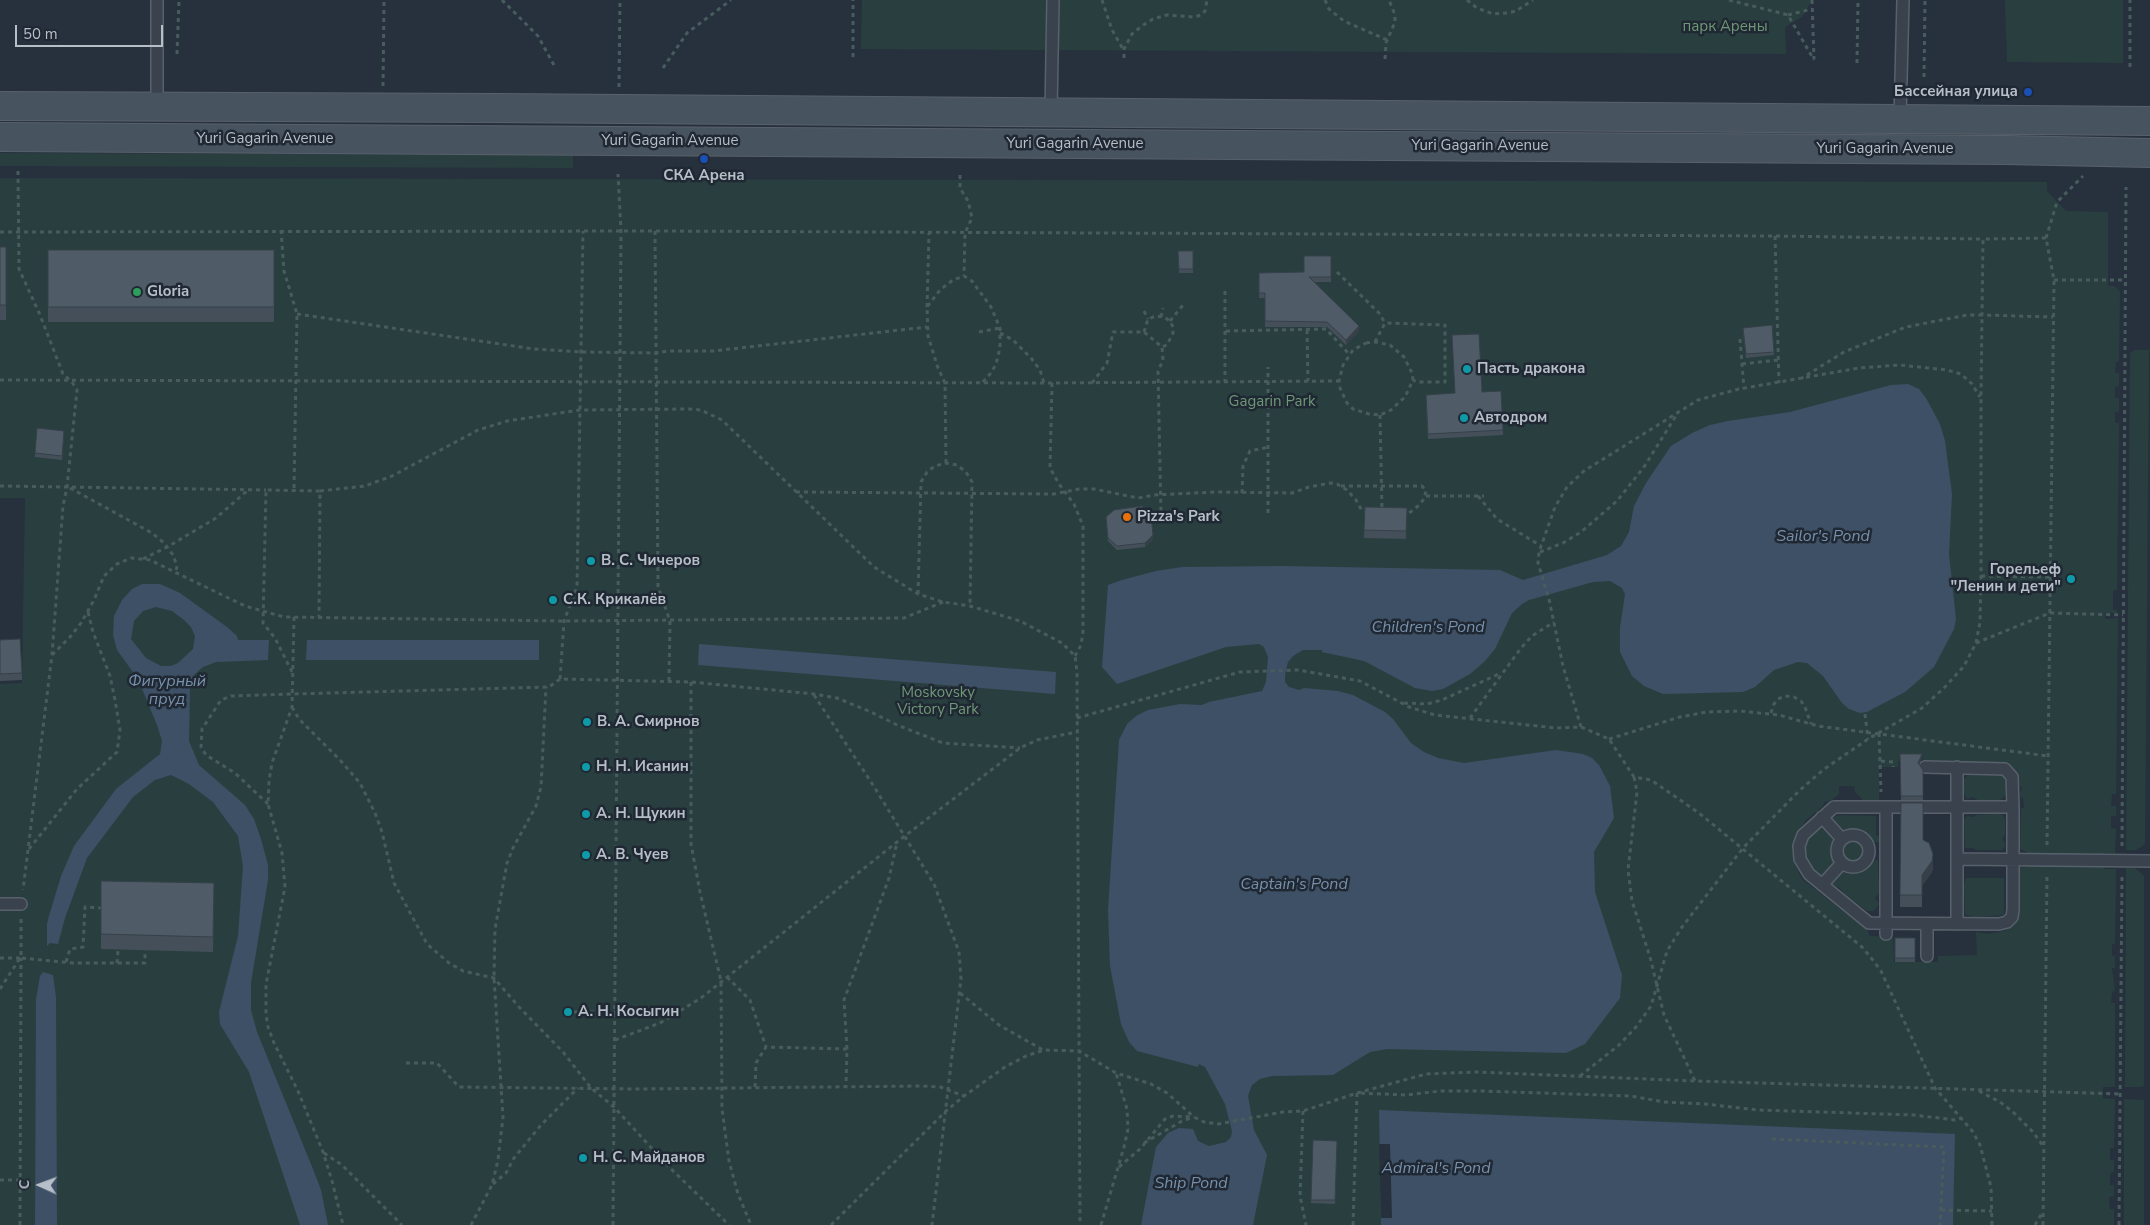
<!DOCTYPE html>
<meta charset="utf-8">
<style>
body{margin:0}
#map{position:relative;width:2150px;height:1225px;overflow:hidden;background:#26313d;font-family:"Nunito Sans",sans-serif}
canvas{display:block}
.north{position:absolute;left:15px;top:1160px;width:50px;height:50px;-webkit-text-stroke:4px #1f2833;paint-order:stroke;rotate:272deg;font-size:14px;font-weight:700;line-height:20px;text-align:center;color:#b6bec8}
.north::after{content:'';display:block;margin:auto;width:18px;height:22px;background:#b6bec8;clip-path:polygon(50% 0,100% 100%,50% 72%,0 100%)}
.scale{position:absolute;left:15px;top:25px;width:148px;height:22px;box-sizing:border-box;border:2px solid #b6bec8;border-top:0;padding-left:6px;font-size:15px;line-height:18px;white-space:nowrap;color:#b6bec8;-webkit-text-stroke:4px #1f2833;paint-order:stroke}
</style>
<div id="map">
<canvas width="2150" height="1225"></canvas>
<div class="north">С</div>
<div class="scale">50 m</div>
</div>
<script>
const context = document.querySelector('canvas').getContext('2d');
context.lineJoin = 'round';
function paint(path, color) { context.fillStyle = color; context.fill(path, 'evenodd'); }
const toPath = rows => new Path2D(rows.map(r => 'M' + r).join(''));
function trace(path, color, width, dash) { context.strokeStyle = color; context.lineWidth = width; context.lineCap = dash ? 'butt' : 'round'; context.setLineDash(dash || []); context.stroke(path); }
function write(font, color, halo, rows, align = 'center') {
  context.font = font + ' "Nunito Sans",sans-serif'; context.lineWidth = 5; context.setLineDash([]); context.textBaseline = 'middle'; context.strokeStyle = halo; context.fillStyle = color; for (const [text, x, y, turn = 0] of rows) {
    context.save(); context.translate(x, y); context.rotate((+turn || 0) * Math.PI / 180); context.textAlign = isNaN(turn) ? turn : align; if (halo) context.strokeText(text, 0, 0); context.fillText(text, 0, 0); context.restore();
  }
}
paint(toPath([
 [862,0,1812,0,1802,17,1785,27,1786,54,861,49],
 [2005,0,2123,0,2123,63,2007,62],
 [0,153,573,155,573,168,0,166],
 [0,178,2047,182,2047,191,2066,211,2108,212,2108,286,2114,286,2120,291,2119,361,2116,362,2115,373,2119,373,2119,386,2115,387,2115,398,2119,398,2119,412,2115,412,2115,423,2119,423,2117,590,2113,590,2113,610,2117,610,2117,613,2105,613,2105,619,2118,618,2116,794,2112,794,2111,806,2116,806,2116,816,2111,816,2111,828,2116,829,2115,853,2104,853,2104,869,2116,869,2115,944,2112,944,2112,956,2115,956,2115,968,2112,968,2115,991,2112,992,2111,1003,2115,1003,2115,1087,2103,1087,2103,1098,2115,1099,2114,1148,2110,1148,2110,1160,2114,1160,2114,1172,2110,1173,2110,1185,2114,1185,2114,1196,2109,1197,2110,1209,2114,1209,2114,1225,0,1225,0,684,22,683,25,498,0,498],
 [1899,757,1923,757,1923,762,2001,762,2012,768,2018,778,2017,784,2022,787,2020,794,2021,798,2023,798,2024,808,2021,808,2020,849,2027,852,2027,867,2019,868,2018,919,2013,926,2004,931,1988,934,1976,932,1977,955,1938,956,1938,962,1894,962,1893,937,1870,936,1867,930,1802,879,1794,863,1792,846,1796,834,1806,820,1822,807,1825,802,1830,801,1839,794,1839,786,1854,786,1855,792,1863,800,1879,800,1879,767,1898,767],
 [2135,350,2149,350,2145,844,2136,850,2126,850,2130,353],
 [1968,775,2003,776,2005,781,2005,796,2000,800,1978,800,1973,797,1967,799,1964,793,1964,779],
 [1999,814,2003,815,2005,820,2005,835,2002,839,2006,845,2002,850,1976,850,1973,848,1965,848,1964,820,1967,816,1973,817,1977,815],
 [1839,815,1876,816,1876,835,1879,836,1879,842,1872,842,1867,835,1859,830,1844,830,1832,818],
 [1822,824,1835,838,1831,848,1834,864,1822,877,1819,877,1807,864,1804,848,1807,838],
 '1841 851a12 12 0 1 1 24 0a12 12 0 1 1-24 0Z',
 [1878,860,1879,893,1875,898,1879,904,1874,911,1867,911,1845,894,1841,889,1832,884,1844,871,1851,873,1862,871,1867,867,1869,868,1872,861],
 [2126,868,2135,868,2144,876,2144,1086,2141,1087,2125,1087],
 [1966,878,2004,878,2004,915,1976,917,1965,914,1964,885],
 [2124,1099,2144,1100,2144,1225,2124,1225]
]), '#293f3f');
paint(toPath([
 [1908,384,1919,389,1926,398,1940,424,1945,441,1952,494,1949,554,1956,619,1954,629,1934,667,1905,692,1867,712,1860,713,1849,709,1842,703,1823,676,1807,663,1798,662,1774,670,1755,687,1743,692,1663,694,1644,686,1632,676,1620,652,1620,628,1625,594,1622,588,1610,581,1593,582,1529,600,1522,604,1512,613,1495,649,1485,661,1470,674,1443,689,1432,691,1415,688,1364,661,1322,652,1322,650,1303,650,1293,656,1288,662,1285,675,1285,682,1289,687,1299,690,1304,688,1338,691,1353,695,1385,712,1393,719,1411,743,1424,752,1438,758,1464,763,1556,750,1583,754,1592,758,1599,765,1610,786,1614,818,1594,852,1595,892,1622,975,1620,998,1585,1044,1566,1053,1387,1049,1370,1052,1333,1075,1272,1076,1260,1079,1252,1085,1248,1096,1254,1130,1267,1155,1253,1225,1141,1225,1156,1147,1168,1133,1179,1128,1193,1129,1198,1141,1209,1146,1226,1142,1231,1137,1232,1131,1225,1104,1205,1067,1199,1064,1198,1067,1137,1051,1129,1042,1121,1024,1110,966,1108,910,1119,740,1127,724,1136,716,1148,710,1180,704,1202,705,1209,702,1262,691,1266,682,1268,657,1264,647,1259,644,1226,647,1117,684,1102,667,1108,585,1122,580,1156,571,1182,567,1283,566,1500,570,1523,580,1607,555,1621,546,1629,532,1634,506,1646,483,1671,446,1692,433,1710,425,1728,421,1790,412,1891,385],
 [142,584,160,584,180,593,227,627,237,636,238,640,269,640,268,660,216,662,203,667,195,674,190,689,189,741,199,765,245,805,254,819,261,839,268,865,268,880,251,983,251,1010,257,1032,313,1169,321,1190,328,1225,300,1225,249,1072,220,1024,219,1012,238,936,243,866,238,836,213,802,189,784,171,775,155,780,133,797,87,858,65,918,58,944,50,943,47,946,47,924,49,916,61,876,74,846,116,789,160,754,162,741,157,725,138,679,117,650,113,635,114,616,122,600,132,589],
 [156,607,172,611,184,620,191,627,195,636,193,649,178,663,171,666,161,666,146,658,131,639,134,621,143,611],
 [307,640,539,640,539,660,306,660],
 [699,644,1056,672,1055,694,698,665],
 [43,972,53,975,56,997,57,1225,35,1225,36,999,40,976],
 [1379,1110,1955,1134,1953,1225,1381,1225]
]), '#3d5065');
paint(toPath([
 [1379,1144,1390,1144,1392,1218,1381,1218]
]), '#26313d');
const lane = toPath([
 [157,106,157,0],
 [1051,112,1053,0],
 [1900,118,1903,0],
 [1925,767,2005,769,2012,777,2013,807,1834,807,1803,835,1799,846,1800,859,1809,874,1869,923,1999,924,2007,922,2012,917,2013,910,2013,807],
 [1822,817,1842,839],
 '1837 851a16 16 0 1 1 32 0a16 16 0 1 1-32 0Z',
 [1957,859,2150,861],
 [1822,885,1842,863],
 [0,904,21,904],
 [1957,924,1957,767],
 [1886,934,1886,808],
 [1927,956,1927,924]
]);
const secondary = toPath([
 [0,106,496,108,2150,121],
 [0,137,2006,150,2150,153]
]);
trace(lane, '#58616b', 14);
trace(secondary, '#58616b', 30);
trace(toPath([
 [502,0,538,36,555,67],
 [1102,0,1112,30,1123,49],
 [1325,0,1329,9,1344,21,1387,40],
 [1467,0,1477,8,1493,14,1508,13,1516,11,1533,0],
 [1729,0,1788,15,1814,60],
 [1812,0,1814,59],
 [1788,15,1812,9],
 [177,54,179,0],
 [853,57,853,0],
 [1124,58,1124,49,1132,34,1142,26,1153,19,1167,15,1194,17,1201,15,1205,11,1207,0],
 [1385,59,1386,43,1395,22,1395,15,1389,0],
 [1857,63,1858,0],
 [2130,67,2130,0],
 [663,68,687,33,731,0],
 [1924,77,1925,0],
 [383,86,384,0],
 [619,87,620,0],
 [18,171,19,269,40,315,63,374,72,382,77,390,67,487,63,506,52,655,23,890],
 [960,175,960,188,968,201,972,218,965,233,964,276],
 [281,230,284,271,297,314,294,490],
 [655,231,658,587,670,621,669,681],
 [0,232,655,231,1775,236,1983,239],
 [1775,236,1779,383],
 [2046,238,2057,202,2083,176],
 [1337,272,1379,313,1385,323],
 [2054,280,2125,280],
 [1225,291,1225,382],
 [927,307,929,233],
 [1144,311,1148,319],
 [297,314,534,349,582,352,656,353,668,351,713,351,927,327],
 [1161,317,1163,308],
 [1170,321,1183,305],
 [1307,330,1308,381],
 [1226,331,1326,329,1349,354],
 [979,332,1000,328],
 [1144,332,1148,319,1156,316,1164,317,1170,321,1173,327,1173,333,1167,345,1162,347],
 [1000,333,1013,340,1031,358,1040,370,1044,383],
 [1740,339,1744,389],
 [1375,342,1385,323,1445,325,1445,382,1417,382,1413,380],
 [1366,343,1375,342,1390,345,1404,357,1412,373,1413,380,1405,397,1391,410,1380,415,1369,414,1353,409,1347,403,1340,388,1339,381,1343,365,1353,350,1366,343],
 [1742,364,1778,360],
 [0,380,1044,383,1339,381],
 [1052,383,1050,468,1059,484,1074,504,1083,526,1083,632,1081,645,1075,656],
 [1092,383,1107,363,1113,332,1144,332,1162,347,1163,360,1158,371,1161,514],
 [1380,415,1382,511],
 [946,463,945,383,938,368,928,336,927,307,940,290,953,280,964,276,972,281,991,307,1000,328,1000,348,996,364,991,373,982,383],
 [0,486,266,490],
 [1341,486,1422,486,1426,491,1424,499,1418,506,1408,514,1405,514],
 [70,488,152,533,164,543,173,555,177,566,176,571],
 [320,491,365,486,392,476,478,430,507,421,580,410,689,409,701,410,722,420,874,567,918,594,943,602,970,606,1020,621,1062,643,1075,656,1077,672,1080,1225],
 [796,492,1054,494,1079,489,1094,489,1138,498,1154,495,1215,492,1292,493,1309,487,1331,483,1337,484,1347,490,1356,500,1362,511,1369,512],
 [1242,493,1243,466,1250,451,1269,447],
 [1426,496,1484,496],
 [1478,496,1497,519,1541,546],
 [1268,513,1268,367],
 [1540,552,1563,543,1581,532,1617,501,1644,467,1679,411],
 [143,559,169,546,216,518,248,490],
 [1981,576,2051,577],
 [918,594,921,482,927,472,935,466,946,463,957,465,966,472,972,482,970,606],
 [294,617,292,707,272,763,269,781,268,804,282,853,285,887,266,984,266,1015,268,1027,274,1043,298,1091,323,1152,332,1181,343,1225],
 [1976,643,2050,613,2123,615],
 [52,655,70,637,81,623,94,600,104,576,117,564,131,558,150,560,245,606,284,617,564,621,904,618,943,602],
 [292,672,275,638,263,623,266,490,320,491,319,617],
 [560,679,564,621,577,587,583,231],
 [691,682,691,844,700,892,721,981,722,1109,729,1161,738,1194,751,1225],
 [814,695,873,785,934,884,959,952,961,979,932,1225],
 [1404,703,1427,704,1442,700,1501,673],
 [292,707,299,719,340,760,360,783,375,813,382,832,394,883,427,944,449,963,463,971,494,978,519,1007,563,1052,591,1088,614,1107,667,1165,729,1225],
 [1771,713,1774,704,1778,699,1785,696,1794,697,1801,701,1805,707,1811,724],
 [1865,714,1868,739],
 [1077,718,1240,672,1298,670,1360,681,1409,707,1435,715,1556,728,1581,727,1609,739,1634,777,1651,780,1699,813,1862,947,1872,959,1881,971,1935,1088,1973,1132,1980,1145,1991,1187,1992,1225],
 [1470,718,1521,648,1532,636,1554,622],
 [1581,727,1563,666,1549,599,1538,563,1539,552,1555,507,1567,487,1584,471,1698,400,1739,389,1859,368,1900,365,1947,370,1961,374,1972,384,1980,397],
 [1879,733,1881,792],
 [1609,739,1680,717,1707,712,1740,711,1779,715,1818,726,2048,756],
 [1881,761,1893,762,1893,767],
 [1634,777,1637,792,1628,870,1632,901,1650,957,1664,1015,1695,1081],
 [268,804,235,773,206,755,201,747,202,729,221,700,231,696,293,694,549,687,560,679,691,682,814,694,837,698,869,711,897,725,943,743,1020,748],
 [2047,845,2054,280,2046,238,1983,239,1982,315,2053,317],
 [2122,846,2126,187],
 [29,849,77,789,117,752,120,730,115,700,110,676,93,632,88,612],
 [21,919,21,958,73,963,145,963,145,950],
 [0,958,20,958],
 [66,962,70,949,83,947,85,907,101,908],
 [117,963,118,950],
 [727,977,750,1000,766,1047],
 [0,989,20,958],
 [960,993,999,1025,1043,1050],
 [574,1012,630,1012],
 [615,1040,660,1023,701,998,897,842,1020,748,1037,740,1077,732],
 [847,1049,844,1000,889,878,897,842],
 [406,1063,437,1063,459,1087,637,1089,921,1086,940,1087,964,1096],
 [1580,1076,1619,1045,1636,1027,1651,1006,1667,951,1682,927,1743,848,1800,790,1823,770,1868,739,1922,708,1945,687,1964,666,1976,643,1980,622,1981,576,1981,398,1982,315,1967,315,1906,327,1844,352,1802,378],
 [755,1087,756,1063,766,1047,847,1049,846,1086],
 [1979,1091,2000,1102,2013,1112,2033,1132,2043,1146],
 [1303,1111,1300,1196,1306,1225],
 [1772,1139,1944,1147,1940,1225],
 [1144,1143,1182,1121,1191,1118],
 [324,1153,342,1165,402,1225],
 [1119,1167,1140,1149,1165,1119,1173,1116,1194,1117],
 [0,1180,20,1180],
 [493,1184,506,1173,514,1158,541,1125,578,1088],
 [1941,1210,1992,1211],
 [20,1225,21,958],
 [471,1225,492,1185,498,1160,503,1117,494,978,495,929,507,863,513,848,536,806,541,787,546,687],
 [613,1225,621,231,618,174],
 [831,1225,946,1111,964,1096,1005,1067,1026,1056,1044,1050,1079,1051,1116,1073,1151,1084,1167,1093,1194,1117,1204,1122,1218,1124,1283,1112,1303,1111,1357,1093,1426,1074,1476,1072,1695,1081,2121,1094],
 [1101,1225,1124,1147,1128,1129,1127,1109,1116,1073],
 [1353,1225,1357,1093,1407,1095,1440,1091,1481,1091,1631,1096,1664,1102,1705,1104,1758,1110,1914,1115,1955,1120,1961,1118],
 [2035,1225,2042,1213],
 [2043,1225,2047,874],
 [2119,1225,2122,875]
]), '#485c5d', 3, [4, 4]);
trace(lane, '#3a434d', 11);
trace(secondary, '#485360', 28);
paint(toPath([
 [0,247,6,247,6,320,0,320],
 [48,250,274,250,274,322,48,322],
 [1178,251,1193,251,1193,273,1179,273],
 [1331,256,1331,282,1315,282,1359,331,1346,345,1327,327,1265,327,1265,298,1259,298,1259,273,1304,272],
 [1743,332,1774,352,1774,355,1746,358],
 [1482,392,1503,430,1503,435,1428,439,1426,400],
 [64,435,62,460,35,457,35,453],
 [1365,507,1407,508,1406,539,1364,538],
 [1106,521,1153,539,1145,547,1117,550,1108,541],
 [0,640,22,673,22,680,0,681],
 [1900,754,1922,758,1919,765,1923,770,1923,800,1901,800],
 [1901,803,1923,840,1933,866,1932,872,1922,886,1922,907,1900,907],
 [101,881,214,898,213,952,101,949],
 [1895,938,1915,938,1915,962,1895,962],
 [1337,1141,1335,1204,1311,1203,1311,1200]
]), '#444f59');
paint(toPath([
 [1359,326,1359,331,1346,345,1346,340],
 [1153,535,1153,539,1145,547,1145,543],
 [1922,754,1922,758,1918,767,1918,763],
 [1933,854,1933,866,1932,872,1922,886,1922,875]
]), '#374049');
const building = toPath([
 [0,247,6,247,6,305,0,305,0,247],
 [48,250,274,250,274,307,48,307,48,250],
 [1178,251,1193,251,1193,269,1179,269,1178,251],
 [1304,256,1331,256,1331,277,1309,277,1359,326,1346,340,1327,322,1265,321,1265,293,1259,293,1259,273,1304,272,1304,256],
 [1772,325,1774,352,1746,354,1743,328,1772,325],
 [1479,334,1482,392,1501,391,1503,430,1428,434,1426,395,1455,393,1452,335,1479,334],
 [37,428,64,431,62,456,35,453,37,428],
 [1142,506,1151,515,1153,535,1145,543,1117,546,1108,538,1106,517,1114,510,1142,506],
 [1365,507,1407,508,1406,531,1364,530,1365,507],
 [20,639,22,673,0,674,0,640,20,639],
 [1900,754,1922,754,1918,763,1923,770,1923,796,1901,796,1900,754],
 [1901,803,1923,803,1923,840,1929,843,1933,854,1932,861,1922,875,1922,895,1900,895,1901,803],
 [101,881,214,883,213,937,101,934,101,881],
 [1895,938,1915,938,1915,958,1895,958,1895,938],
 [1313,1140,1337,1141,1335,1200,1311,1200,1313,1140]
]);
paint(building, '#4f5c68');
trace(building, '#374049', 1);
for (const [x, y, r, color] of [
 [2028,92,5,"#1a4fb4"],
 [704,159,5,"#1a4fb4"],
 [137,292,5,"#2e9e5b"],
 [1467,369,5,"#0f9aa8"],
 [1464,418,5,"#0f9aa8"],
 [1127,517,5,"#e8710a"],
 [591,561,5,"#0f9aa8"],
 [2071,579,5,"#0f9aa8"],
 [553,600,5,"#0f9aa8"],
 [587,722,5,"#0f9aa8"],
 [586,767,5,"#0f9aa8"],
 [586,814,5,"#0f9aa8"],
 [586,855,5,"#0f9aa8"],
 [568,1012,5,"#0f9aa8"],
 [583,1158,5,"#0f9aa8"]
]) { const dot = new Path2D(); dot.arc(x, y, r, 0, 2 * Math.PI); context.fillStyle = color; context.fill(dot); trace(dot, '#1f2833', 2); }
write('15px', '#6f9876', '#1f2833', [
 ["парк Арены",1725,27],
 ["Gagarin Park",1272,402],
 ["Moskovsky",938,693],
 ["Victory Park",938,710]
]);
write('bold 15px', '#b6bec8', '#1f2833', [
 ["Бассейная улица",2018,92,"right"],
 ["СКА Арена",704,176,"center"],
 ["Gloria",147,292],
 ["Пасть дракона",1477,369],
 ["Автодром",1474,418],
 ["Pizza's Park",1137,517],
 ["В. С. Чичеров",601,561],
 ["Горельеф",2061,570,"right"],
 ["\"Ленин и дети\"",2061,587,"right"],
 ["С.К. Крикалёв",563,600],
 ["В. А. Смирнов",597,722],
 ["Н. Н. Исанин",596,767],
 ["А. Н. Щукин",596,814],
 ["А. В. Чуев",596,855],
 ["А. Н. Косыгин",578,1012],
 ["Н. С. Майданов",593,1158]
], 'left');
write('15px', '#b6bec8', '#1f2833', [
 ["Yuri Gagarin Avenue",265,139],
 ["Yuri Gagarin Avenue",670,141],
 ["Yuri Gagarin Avenue",1075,144],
 ["Yuri Gagarin Avenue",1480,146],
 ["Yuri Gagarin Avenue",1885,149]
]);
write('italic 16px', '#7890aa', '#1f2833', [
 ["Sailor's Pond",1823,537],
 ["Children's Pond",1428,628],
 ["Фигурный",167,682],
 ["пруд",167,700],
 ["Captain's Pond",1294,885],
 ["Admiral's Pond",1436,1169],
 ["Ship Pond",1191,1184]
]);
</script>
